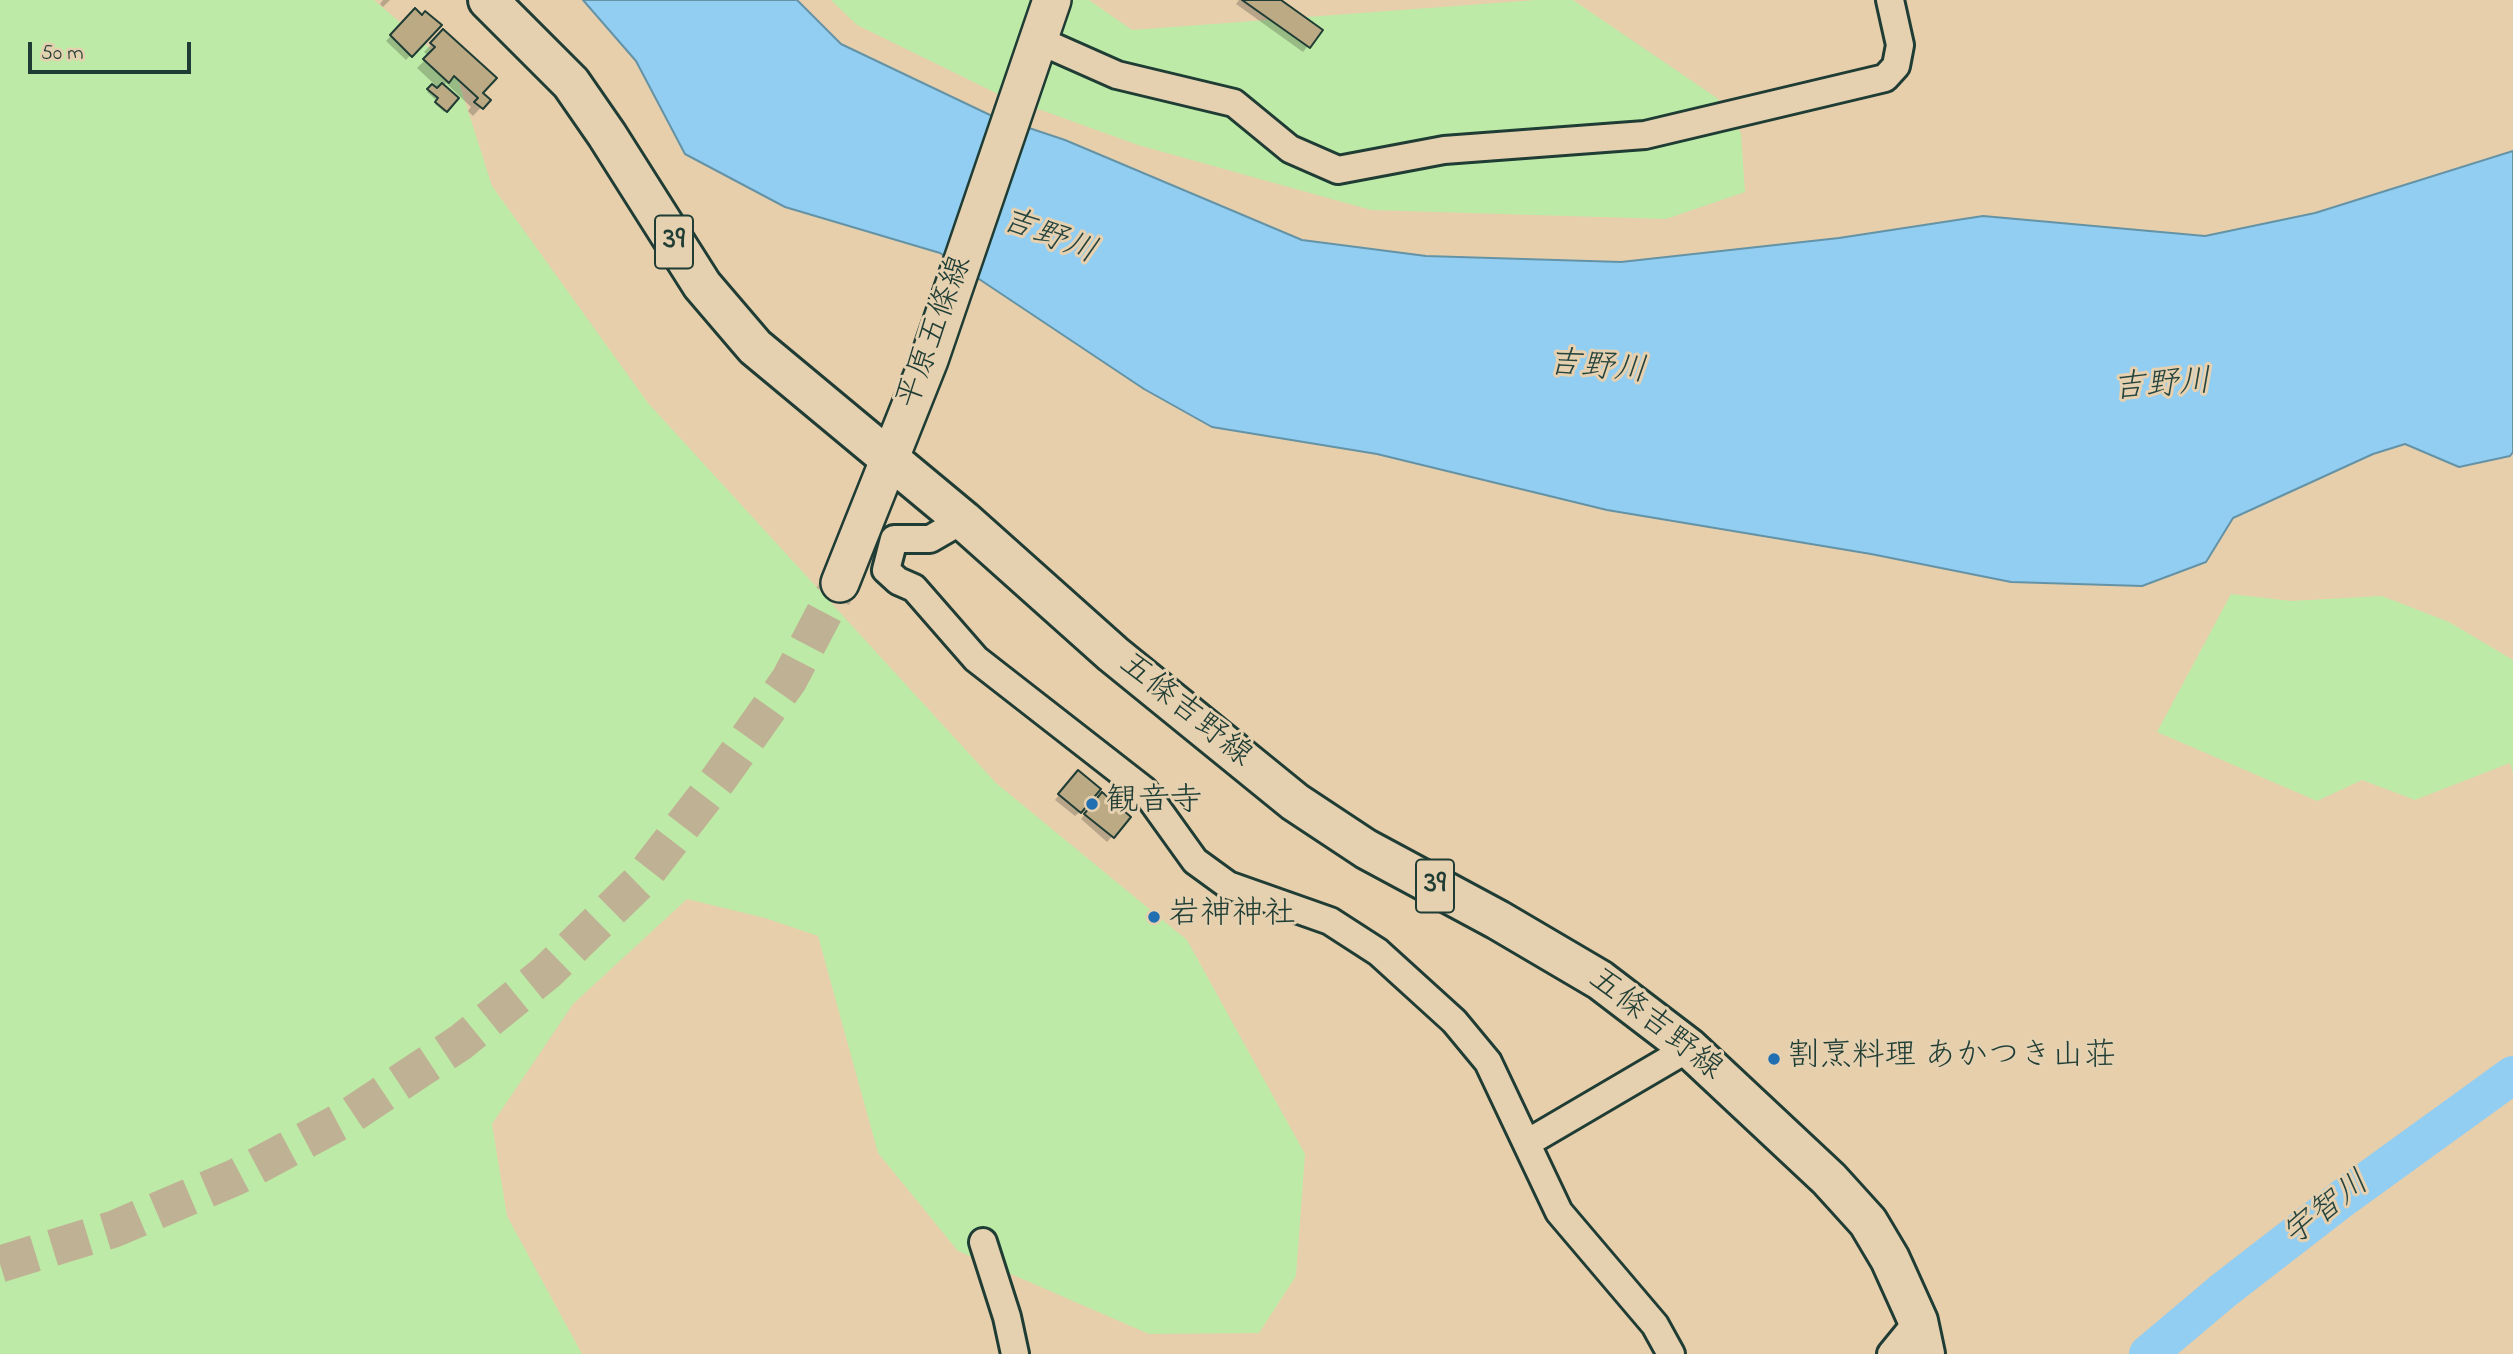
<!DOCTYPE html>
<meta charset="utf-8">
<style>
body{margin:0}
#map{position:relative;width:2513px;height:1354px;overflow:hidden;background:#e7cfac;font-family:"Indie Flower",sans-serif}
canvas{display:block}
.scale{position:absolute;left:28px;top:42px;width:163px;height:32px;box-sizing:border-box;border:4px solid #1f3d34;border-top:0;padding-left:9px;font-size:21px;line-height:24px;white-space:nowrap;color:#1f3d34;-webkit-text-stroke:5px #e5d0af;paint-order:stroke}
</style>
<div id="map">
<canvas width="2513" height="1354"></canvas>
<div class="scale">50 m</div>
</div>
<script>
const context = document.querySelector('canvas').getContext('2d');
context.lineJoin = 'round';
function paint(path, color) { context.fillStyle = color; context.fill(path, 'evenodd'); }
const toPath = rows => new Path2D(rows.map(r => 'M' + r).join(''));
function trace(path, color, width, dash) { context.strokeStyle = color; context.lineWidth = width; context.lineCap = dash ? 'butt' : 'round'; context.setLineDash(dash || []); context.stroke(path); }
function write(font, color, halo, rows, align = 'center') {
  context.font = font + ' "Indie Flower","Klee One",sans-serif'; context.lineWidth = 6; context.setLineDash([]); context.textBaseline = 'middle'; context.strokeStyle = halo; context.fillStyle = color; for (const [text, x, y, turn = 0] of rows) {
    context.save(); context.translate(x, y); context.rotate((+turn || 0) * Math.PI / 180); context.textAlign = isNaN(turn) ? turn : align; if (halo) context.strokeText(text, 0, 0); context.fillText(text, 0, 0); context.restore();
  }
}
paint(toPath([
 [0,0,374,0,455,70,492,186,648,403,996,783,1187,940,1305,1154,1296,1276,1259,1333,1149,1334,958,1251,878,1153,818,936,765,918,687,899,573,1004,492,1124,507,1216,582,1354,0,1354],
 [831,0,1089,0,1132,30,1536,0,1573,0,1717,98,1741,133,1745,192,1666,219,1371,210,1138,145,1002,96,857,25],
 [2231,594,2291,601,2382,596,2449,622,2513,660,2513,773,2510,763,2415,800,2362,780,2317,801,2157,732]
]), '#beeaa7');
const water = toPath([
 [583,0,797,0,841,44,990,115,1065,140,1302,240,1426,256,1621,262,1839,238,1983,216,2205,236,2315,213,2513,151,2513,452,2510,456,2459,467,2405,444,2373,454,2233,518,2206,562,2142,586,2011,582,1871,554,1607,510,1377,454,1212,427,1144,389,940,253,785,207,685,154,636,61,583,0]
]);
paint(water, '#92cdf2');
trace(water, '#6493a6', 2);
paint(toPath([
 [383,0,390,0,383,7,380,4],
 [1239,0,1278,0,1320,30,1303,52,1236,4],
 [415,11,421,17,439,25,406,60,386,41],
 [443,32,480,93,488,100,473,116,468,111,471,107,446,83,443,86,456,98,444,112,435,104,437,101,427,92,434,84,417,68,429,56,424,52],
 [1073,777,1080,812,1075,816,1055,800],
 [1097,799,1129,817,1107,842,1081,819]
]), '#0003');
trace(toPath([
 [2148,1354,2224,1290,2343,1198,2513,1075]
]), '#92cdf2', 38);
const building = toPath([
 [1242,0,1281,0,1323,30,1310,48,1242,0],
 [415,8,422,15,425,11,442,25,412,57,390,35,415,8],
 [443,29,497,78,483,93,491,100,483,109,474,102,478,98,454,76,449,83,423,59,435,47,430,43,443,29],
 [442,83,459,98,447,112,435,102,438,98,427,89,432,84,437,88,442,83],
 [1078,770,1101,789,1081,813,1058,794,1078,770],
 [1102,792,1131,817,1114,838,1084,814,1102,792]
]);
paint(building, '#bcaa85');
trace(building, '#1f3d34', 2);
trace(toPath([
 [0,1264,114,1229,236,1177,345,1119,461,1042,547,972,640,881,718,780,789,680,840,583]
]), '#bfb294', 37, [37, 18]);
const street = toPath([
 [1038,40,1117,75,1234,103,1290,149,1338,170,1444,150,1645,135,1885,78,1896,66,1900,45,1890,0],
 [963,520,930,539,894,539,886,570,898,581,914,588,976,659,1144,790,1195,861,1228,885,1330,921,1378,952,1454,1021,1488,1062,1559,1212,1655,1325,1671,1354],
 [1527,1143,1689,1048],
 [983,1242,1007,1317,1015,1354],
 [1891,1354,1918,1321]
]);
const secondary = toPath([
 [840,583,929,360,1052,0]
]);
const primary = toPath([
 [488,0,571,83,607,135,702,285,755,347,963,520,1113,654,1295,802,1366,849,1498,920,1600,980,1689,1048,1829,1179,1868,1222,1890,1259,1918,1321,1925,1354]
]);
trace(street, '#1f3d34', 32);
trace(secondary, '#1f3d34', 42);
trace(primary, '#1f3d34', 44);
trace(street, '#e5d0af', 26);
trace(secondary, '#e5d0af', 37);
trace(primary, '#e5d0af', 38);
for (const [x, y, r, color] of [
 [1092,804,7,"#1f6fb2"],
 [1154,917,7,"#1f6fb2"],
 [1774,1059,7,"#1f6fb2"]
]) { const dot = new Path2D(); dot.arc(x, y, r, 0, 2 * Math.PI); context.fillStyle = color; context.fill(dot); trace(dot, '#e5d0af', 2.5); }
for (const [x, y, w] of [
 [674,242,38],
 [1435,886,38]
]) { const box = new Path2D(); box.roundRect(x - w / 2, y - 26.5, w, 53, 5); context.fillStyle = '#e5d0af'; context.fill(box); trace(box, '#1f3d34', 2); }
write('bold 30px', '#1f3d34', null, [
 ["39",674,242],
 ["39",1435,886]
]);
write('32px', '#1f3d34', '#e5d0af', [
 ["平原五條線",937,333,-70],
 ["五條吉野線",1184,712,39],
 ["五條吉野線",1654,1026,38]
]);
write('32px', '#1f3d34', '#e5d0af', [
 ["観音寺",1106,804],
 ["岩神神社",1168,917],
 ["割烹料理 あかつき山荘",1788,1059]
], 'left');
write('italic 33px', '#25443e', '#e5d0af', [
 ["吉野川",1048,239,21],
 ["吉野川",1597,370,5],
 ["吉野川",2162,388,-4],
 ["宇智川",2328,1211,-38]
]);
</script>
